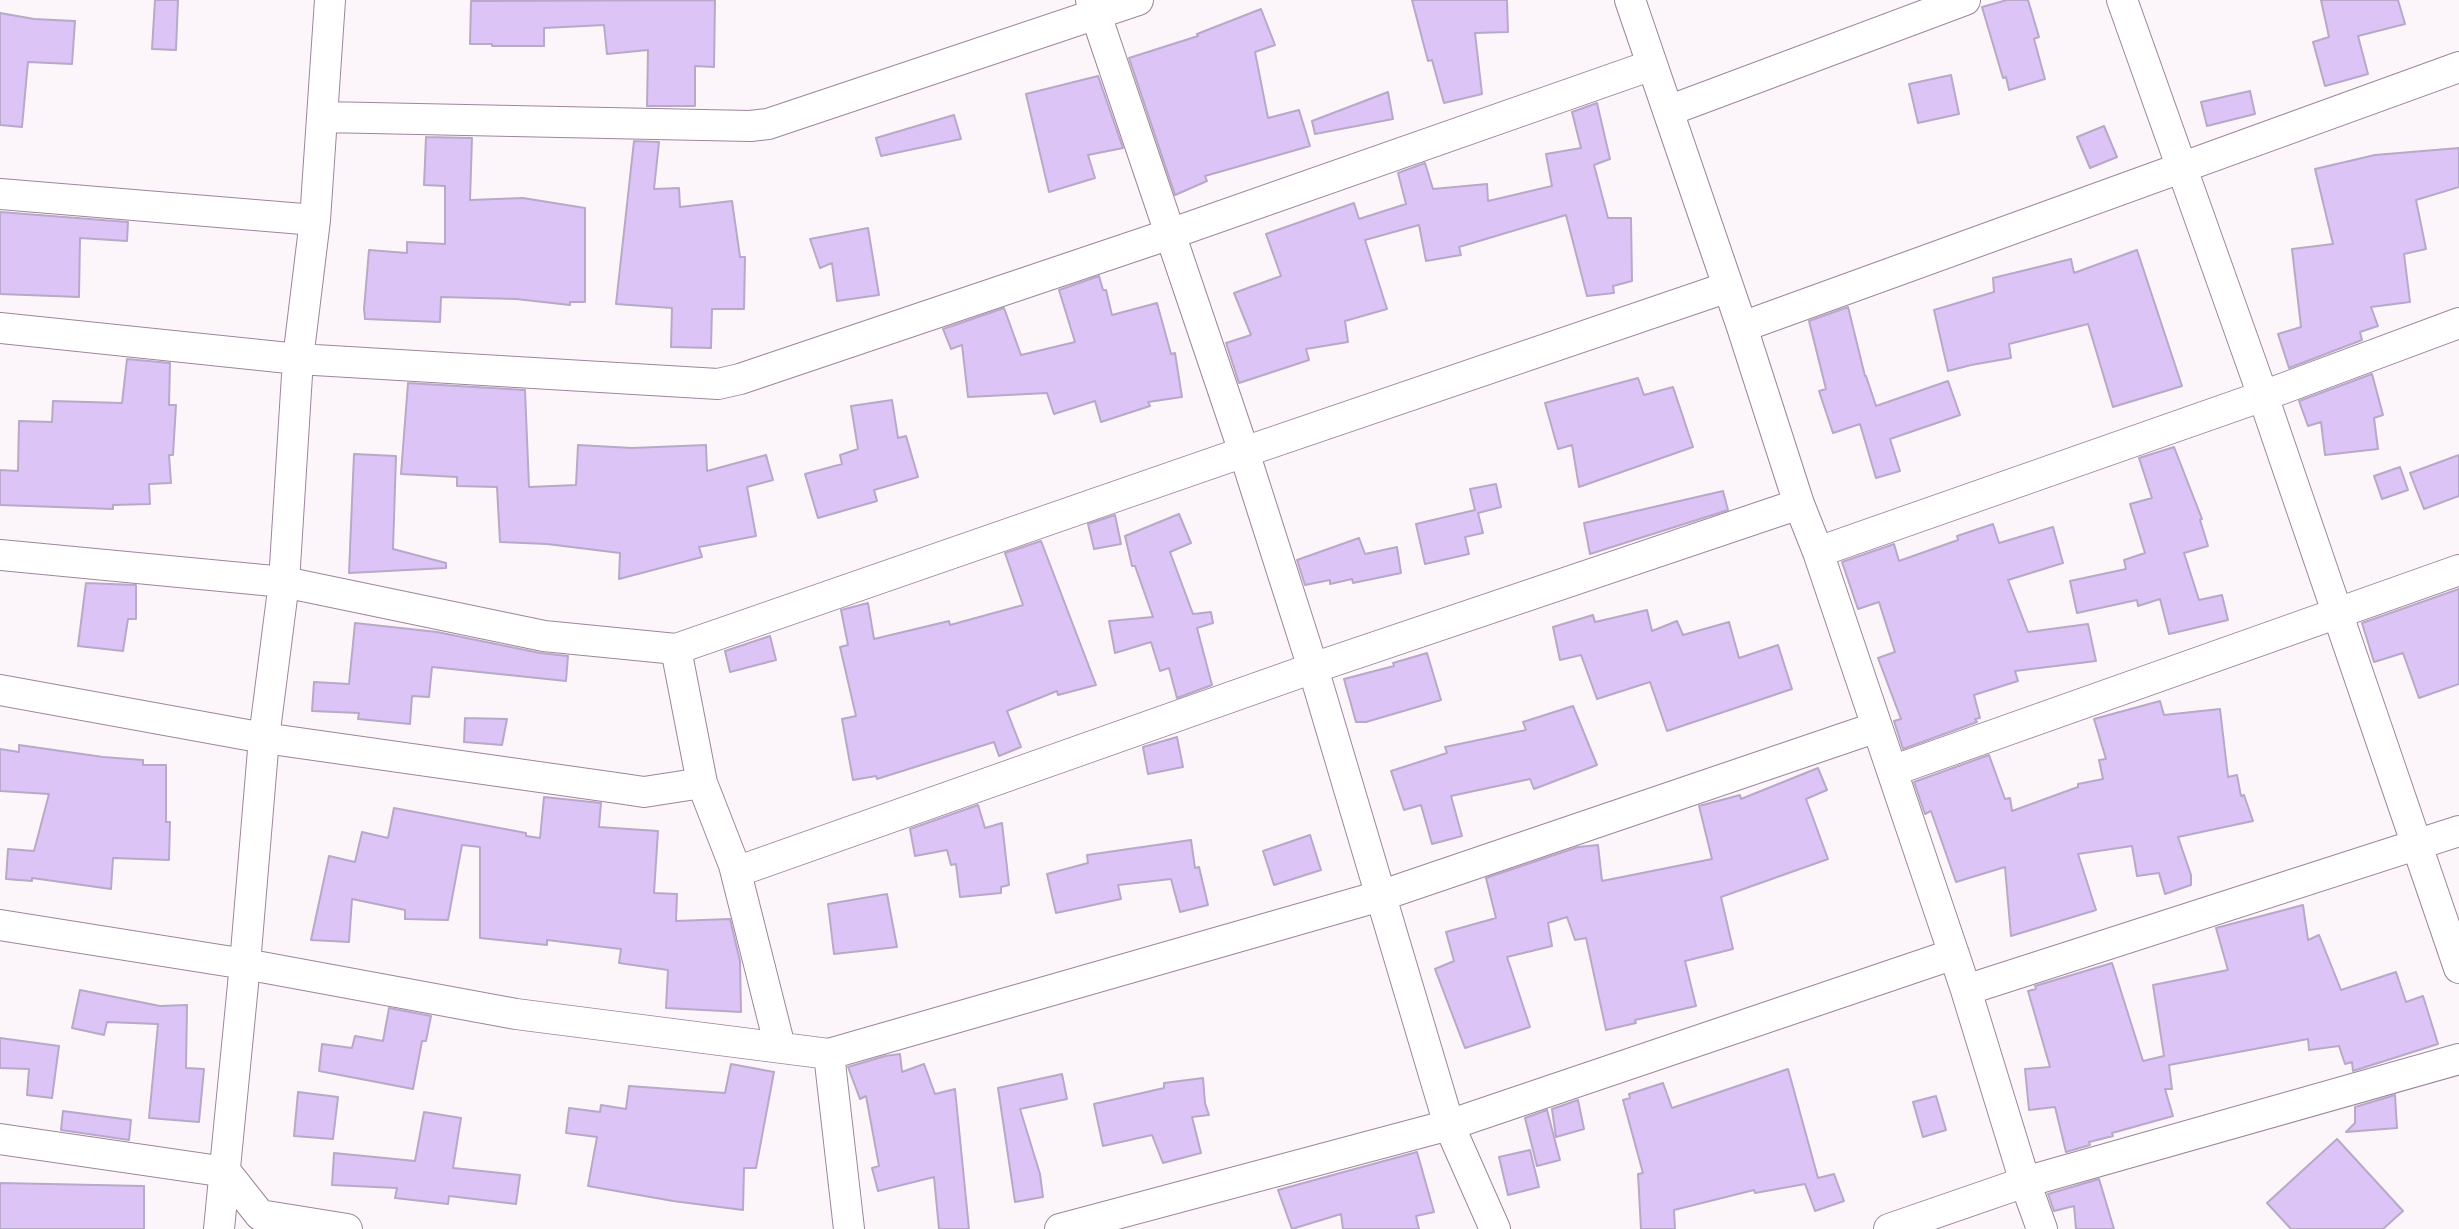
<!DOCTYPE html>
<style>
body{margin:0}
canvas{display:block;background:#fcf6fb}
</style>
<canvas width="2459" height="1229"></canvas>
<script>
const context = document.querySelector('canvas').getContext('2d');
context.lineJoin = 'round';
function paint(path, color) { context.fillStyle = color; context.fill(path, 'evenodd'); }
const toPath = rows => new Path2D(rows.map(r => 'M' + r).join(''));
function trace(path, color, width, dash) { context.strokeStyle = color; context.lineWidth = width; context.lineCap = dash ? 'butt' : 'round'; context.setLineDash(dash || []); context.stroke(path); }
const building = toPath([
 [155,0,178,0,176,50,152,49,155,0],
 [715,0,714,67,695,66,695,106,647,106,648,50,607,54,604,25,544,28,544,46,492,46,492,44,470,44,471,1,715,0],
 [1412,0,1507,0,1508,32,1475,33,1482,94,1444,103,1432,60,1428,61,1412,0],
 [2007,0,2028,0,2039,37,2034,39,2045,79,2009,90,2006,77,2003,78,1982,7,2007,0],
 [2321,0,2398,0,2405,24,2358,36,2368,74,2325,86,2313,42,2329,37,2321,0],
 [1261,9,1275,45,1255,52,1268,118,1299,110,1310,146,1205,176,1207,181,1175,195,1129,58,1198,36,1197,34,1261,9],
 [0,13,34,19,75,21,72,64,28,62,22,127,0,125,0,13],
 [1951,75,1959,114,1918,123,1909,84,1951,75],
 [1098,76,1123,148,1088,155,1095,178,1049,192,1026,94,1098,76],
 [2250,91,2255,114,2207,126,2201,102,2250,91],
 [1388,92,1393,119,1315,134,1312,121,1388,92],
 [1597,103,1610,159,1594,165,1608,218,1631,218,1632,281,1613,286,1614,293,1587,296,1566,215,1459,247,1461,255,1426,261,1419,225,1365,240,1387,309,1345,321,1348,342,1306,349,1309,360,1239,383,1226,343,1251,335,1234,293,1281,276,1266,234,1354,203,1359,219,1406,204,1398,173,1425,163,1433,189,1487,184,1488,201,1552,186,1546,154,1581,148,1572,112,1597,103],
 [954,115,961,139,881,156,876,138,954,115],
 [2104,126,2117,157,2090,168,2077,137,2104,126],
 [426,137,472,138,470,200,523,198,585,208,585,302,570,302,570,305,516,299,441,297,440,322,365,319,364,309,369,250,407,253,407,242,445,244,445,186,424,185,426,137],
 [634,141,659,142,654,189,679,188,680,207,732,201,740,257,745,257,744,309,712,309,711,348,671,347,672,308,616,304,634,141],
 [2459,148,2459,187,2416,200,2426,249,2404,254,2410,302,2371,307,2378,326,2360,332,2362,340,2289,368,2278,334,2301,327,2292,249,2333,244,2315,169,2375,155,2459,148],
 [0,212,128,222,127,241,80,238,79,297,0,294,0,212],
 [868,228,879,295,837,301,832,263,820,268,810,239,868,228],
 [2137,250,2182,386,2113,407,2088,324,2009,344,2011,358,1971,365,1948,371,1934,310,1994,292,1993,278,2071,259,2074,273,2137,250],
 [1099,276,1103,290,1106,290,1112,315,1157,303,1171,354,1175,353,1182,397,1148,402,1150,406,1101,422,1095,401,1054,414,1047,393,968,397,962,345,951,349,943,329,1004,308,1021,355,1075,342,1059,290,1099,276],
 [1848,307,1865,376,1866,376,1876,406,1948,381,1960,415,1890,439,1900,471,1876,478,1860,424,1833,433,1819,391,1826,389,1809,321,1848,307],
 [127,359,170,363,169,405,176,405,173,455,169,455,171,483,149,484,150,504,113,505,113,509,0,505,0,470,18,471,19,421,52,422,53,401,122,403,127,359],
 [2372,374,2383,415,2374,418,2378,449,2325,455,2321,422,2308,426,2299,401,2372,374],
 [1638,378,1644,395,1673,387,1693,447,1579,487,1572,445,1558,449,1545,403,1638,378],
 [408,383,525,390,529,487,576,485,578,445,632,448,706,445,707,471,766,455,773,480,747,487,756,536,699,547,702,557,619,579,620,553,547,544,500,542,497,487,457,486,457,477,401,474,408,383],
 [892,400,898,438,906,436,918,477,874,490,877,501,818,518,805,474,842,464,840,455,858,449,851,406,892,400],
 [2174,447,2202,519,2200,520,2208,546,2184,553,2199,600,2222,595,2228,620,2169,634,2160,599,2138,606,2137,600,2077,613,2070,581,2126,569,2124,560,2145,553,2130,504,2152,498,2139,458,2174,447],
 [354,454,396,456,393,549,446,563,446,568,349,573,354,454],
 [2459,455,2459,496,2424,509,2410,473,2459,455],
 [2400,467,2408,490,2382,499,2374,476,2400,467],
 [1496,484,1501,507,1478,513,1483,533,1465,537,1469,554,1425,564,1416,524,1475,510,1470,489,1496,484],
 [1723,491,1728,510,1590,554,1584,523,1723,491],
 [1179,514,1191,543,1170,552,1193,614,1211,612,1213,623,1197,628,1212,685,1177,698,1169,668,1160,671,1151,642,1115,653,1109,621,1153,617,1135,566,1132,566,1125,536,1179,514],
 [1115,515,1121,544,1094,549,1088,524,1115,515],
 [1993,524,1999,543,2053,527,2063,563,2008,580,2028,632,2088,624,2096,661,2015,671,2018,681,1974,695,1980,718,1975,719,1977,722,1903,749,1894,721,1901,719,1878,658,1895,652,1879,602,1858,609,1842,562,1894,544,1899,561,1958,540,1957,536,1993,524],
 [1359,538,1365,554,1397,547,1401,573,1353,583,1352,579,1330,584,1330,580,1305,585,1297,560,1359,538],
 [1041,541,1096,685,1058,695,1057,691,1007,711,1021,747,999,756,994,742,877,779,876,776,853,780,842,719,856,716,840,647,848,645,841,610,868,603,874,639,949,621,950,625,1023,605,1005,553,1041,541],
 [86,583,136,585,136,619,128,619,123,651,78,646,86,583],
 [2459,589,2459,684,2419,698,2403,653,2374,662,2362,623,2459,589],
 [1647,610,1652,631,1677,621,1683,635,1729,622,1739,658,1778,645,1792,689,1667,731,1650,682,1597,699,1581,655,1560,660,1553,627,1593,615,1595,622,1647,610],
 [355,623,437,632,540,653,568,656,566,681,432,667,429,697,412,696,410,724,358,719,359,713,312,711,314,682,349,684,355,623],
 [770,636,776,660,730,672,725,651,770,636],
 [1427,653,1441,700,1366,722,1356,722,1344,679,1394,666,1393,663,1427,653],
 [2160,701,2164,715,2220,709,2228,777,2237,775,2241,796,2244,795,2253,821,2178,837,2191,875,2191,885,2165,894,2159,873,2137,876,2132,846,2078,854,2096,910,2011,936,2005,867,1956,882,1931,811,1925,814,1914,782,1989,755,2005,799,2010,798,2012,811,2078,787,2078,784,2103,779,2099,760,2106,759,2094,719,2160,701],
 [1573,706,1597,765,1534,789,1530,779,1451,796,1462,836,1432,844,1421,805,1404,810,1391,771,1447,753,1445,747,1526,730,1523,722,1573,706],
 [465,718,507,719,502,745,464,742,465,718],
 [1177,737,1183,767,1148,774,1143,747,1177,737],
 [19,745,103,757,143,760,143,765,166,765,166,822,170,822,169,860,113,858,111,889,32,878,32,881,6,879,8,849,34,851,49,794,0,791,0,749,19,752,19,745],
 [1818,768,1827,790,1806,799,1828,859,1721,897,1733,949,1685,961,1696,1006,1635,1020,1636,1023,1606,1030,1586,938,1575,940,1567,917,1548,923,1552,946,1507,957,1530,1027,1465,1048,1435,969,1454,961,1446,932,1496,918,1486,878,1578,847,1598,845,1602,881,1712,859,1699,806,1740,795,1741,799,1818,768],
 [544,797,601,803,599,827,658,831,654,893,677,894,676,921,730,919,740,961,741,1012,666,1008,668,970,619,963,621,949,547,940,547,945,480,938,480,847,462,845,448,920,405,919,405,910,352,899,349,942,311,940,329,856,355,862,362,832,388,838,394,808,526,833,526,836,540,838,544,797],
 [978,805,985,828,1002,823,1009,885,1001,887,1001,893,960,897,956,864,951,865,947,850,915,856,910,829,978,805],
 [1310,835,1321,870,1274,885,1263,851,1310,835],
 [1191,840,1195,868,1199,867,1208,905,1180,912,1171,879,1118,885,1121,899,1056,913,1047,874,1088,863,1087,855,1191,840],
 [887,894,897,947,834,954,828,904,887,894],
 [2303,905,2308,940,2319,935,2341,990,2396,972,2406,1002,2423,996,2438,1044,2353,1071,2352,1062,2345,1064,2339,1046,2309,1050,2308,1039,2169,1065,2172,1089,2165,1089,2173,1116,2112,1133,2113,1136,2089,1142,2090,1145,2066,1152,2055,1107,2029,1110,2025,1069,2050,1067,2028,991,2036,989,2035,986,2112,963,2143,1061,2164,1056,2153,985,2228,970,2216,928,2303,905],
 [80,990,160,1006,187,1005,186,1068,204,1069,199,1122,149,1118,158,1024,107,1022,104,1035,72,1028,80,990],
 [389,1008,431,1016,426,1041,422,1041,413,1089,319,1071,322,1044,352,1048,355,1036,383,1041,389,1008],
 [0,1038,59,1046,52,1098,27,1095,29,1069,0,1068,0,1038],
 [900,1054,902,1072,924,1064,935,1094,955,1089,969,1229,939,1229,934,1177,878,1191,872,1168,879,1166,866,1096,860,1099,848,1067,885,1056,900,1054],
 [731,1064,774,1072,756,1168,744,1168,743,1210,673,1201,588,1186,597,1137,566,1133,569,1108,600,1112,601,1105,626,1109,629,1086,725,1093,731,1064],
 [1788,1069,1818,1178,1834,1174,1844,1201,1815,1211,1805,1184,1755,1193,1754,1190,1674,1210,1675,1229,1641,1229,1638,1174,1643,1173,1623,1100,1630,1098,1629,1094,1663,1083,1672,1108,1788,1069],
 [1062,1074,1067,1099,1020,1109,1040,1174,1043,1197,1015,1202,998,1088,1062,1074],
 [1203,1078,1205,1103,1209,1115,1192,1117,1201,1153,1163,1163,1152,1135,1103,1146,1094,1104,1164,1088,1164,1083,1203,1078],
 [298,1092,338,1097,333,1139,294,1136,298,1092],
 [2395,1095,2397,1128,2346,1132,2355,1123,2355,1107,2395,1095],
 [1936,1096,1946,1130,1923,1137,1913,1102,1936,1096],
 [1578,1100,1584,1129,1556,1137,1552,1109,1578,1100],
 [1547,1110,1560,1160,1537,1166,1525,1118,1547,1110],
 [63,1111,131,1120,129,1140,61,1130,63,1111],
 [424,1112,461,1118,453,1168,520,1175,516,1204,449,1196,448,1204,395,1198,397,1188,332,1185,334,1153,415,1161,424,1112],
 [2337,1139,2403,1211,2383,1229,2291,1229,2267,1203,2337,1139],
 [1530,1150,1539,1187,1508,1195,1499,1157,1530,1150],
 [1417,1152,1434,1212,1416,1216,1419,1229,1343,1229,1341,1214,1292,1229,1278,1190,1417,1152],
 [2099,1179,2114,1229,2076,1229,2074,1206,2054,1211,2048,1194,2099,1179],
 [0,1183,144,1186,144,1229,0,1229,0,1183]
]);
paint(building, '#dcc4f7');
trace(building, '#b7a9c7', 2);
const street = toPath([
 [1091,0,1244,452,1313,668,1449,1125,1495,1229],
 [1630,0,1742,327,1799,504,1818,552,1966,990,2025,1182,2042,1229],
 [2122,0,2263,396,2459,968],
 [1668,111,1965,0],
 [323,117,750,126,768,124,1138,0],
 [0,194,315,220],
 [1742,327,2459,67],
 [0,328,298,359,718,384,740,379,1170,234,1652,65],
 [1818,552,2263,396,2459,323],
 [0,555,284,582,544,636,676,649,1244,452,1728,287],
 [676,649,702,783,734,865,780,1047],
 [0,690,264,738,624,789,644,792,702,783],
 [1892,771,2459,570],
 [736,872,1313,668,1799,504],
 [0,925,245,964,516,1014,829,1054,1380,896,1877,727],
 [1966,990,2459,831],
 [829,1054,849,1229],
 [0,1139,226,1172,260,1215,347,1229],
 [219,1229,245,964,264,738,284,582,298,359,315,220,330,0],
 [1060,1229,1449,1125,1954,954],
 [1889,1229,2025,1182,2459,1059]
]);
trace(street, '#9e859c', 32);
trace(street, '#fff', 30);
</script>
